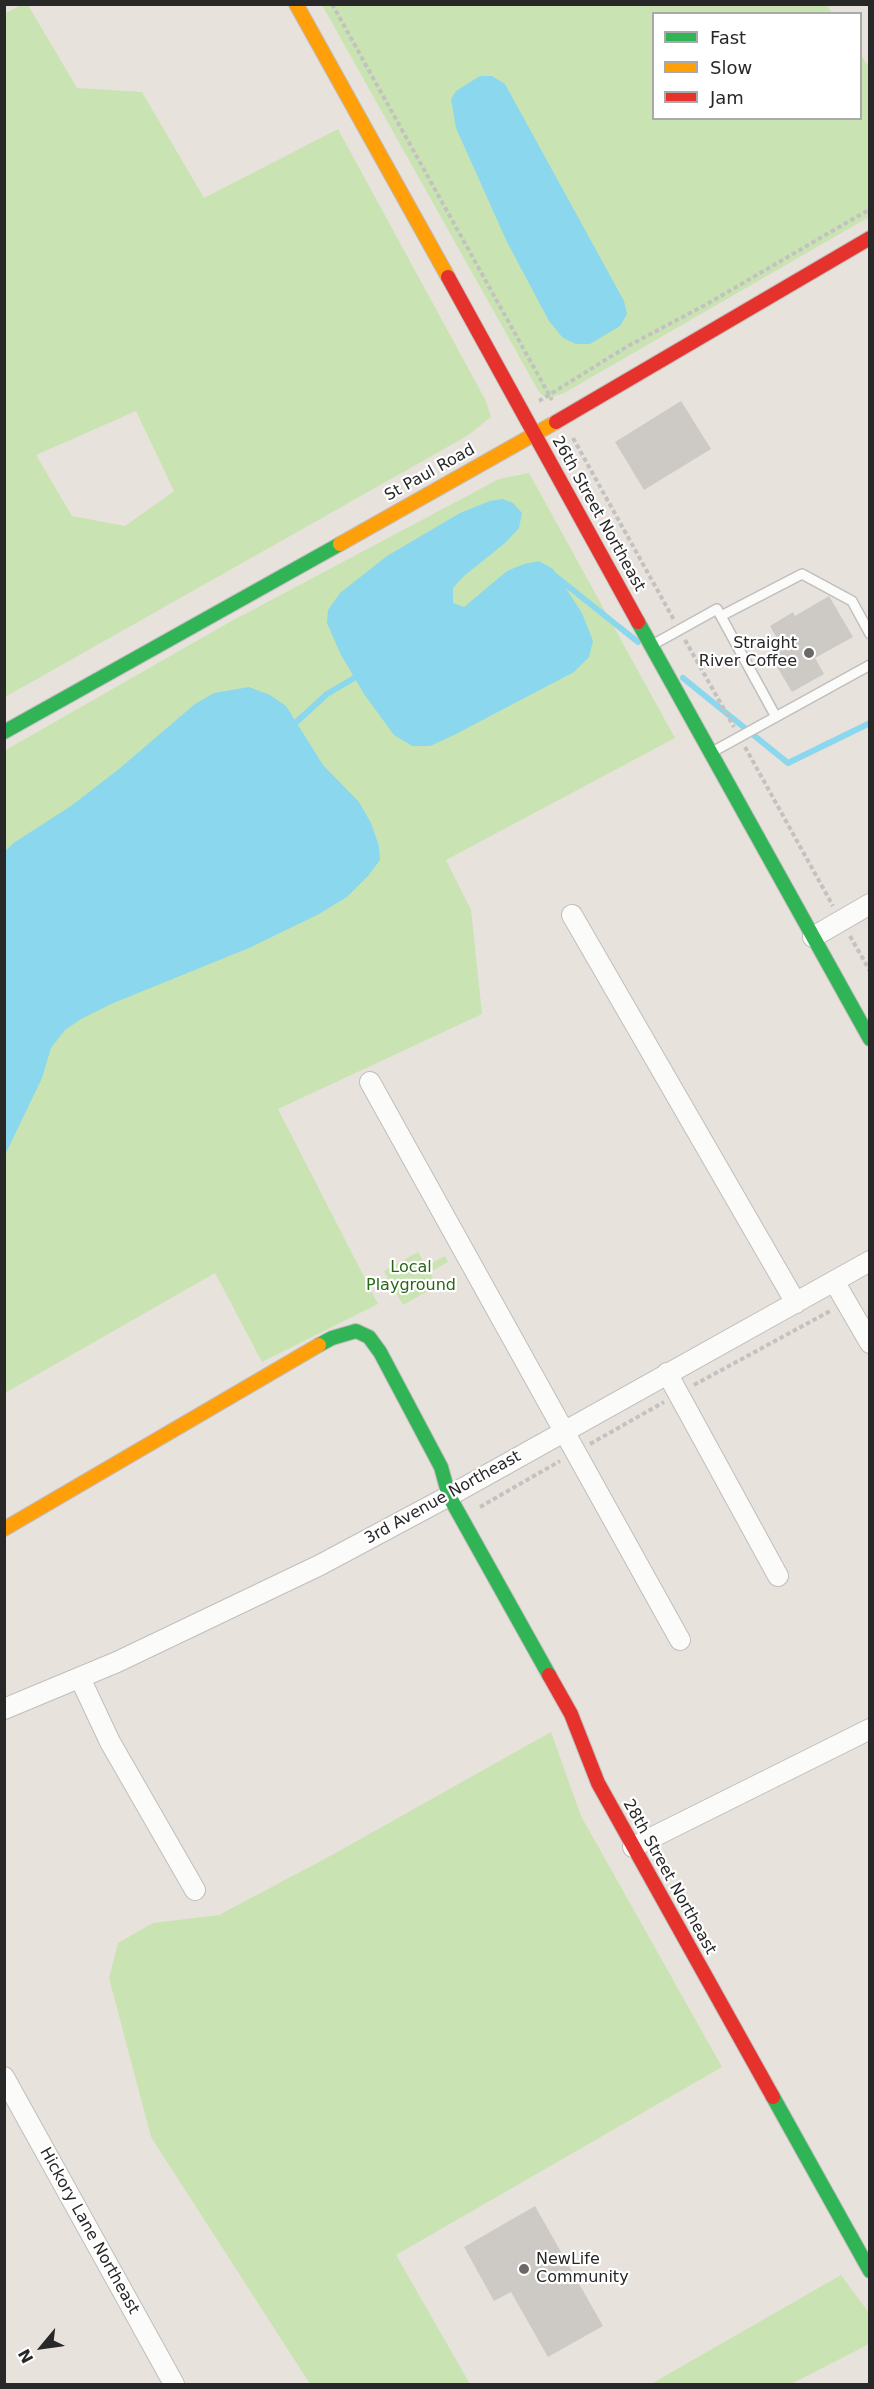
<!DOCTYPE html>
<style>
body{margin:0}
#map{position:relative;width:874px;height:2389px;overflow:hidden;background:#e7e2dc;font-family:"DejaVu Sans",sans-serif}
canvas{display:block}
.frame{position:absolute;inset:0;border:6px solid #282828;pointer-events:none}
.legend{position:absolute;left:652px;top:12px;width:210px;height:108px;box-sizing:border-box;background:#fff;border:2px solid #a9a9a9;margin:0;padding:8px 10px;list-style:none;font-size:18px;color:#282828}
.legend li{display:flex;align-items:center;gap:12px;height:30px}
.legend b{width:30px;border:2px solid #a9a9a9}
.north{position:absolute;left:12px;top:2317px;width:60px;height:60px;-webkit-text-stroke:4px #fff;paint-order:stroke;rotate:241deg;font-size:16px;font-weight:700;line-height:24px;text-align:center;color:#282828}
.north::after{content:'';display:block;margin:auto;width:21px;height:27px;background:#282828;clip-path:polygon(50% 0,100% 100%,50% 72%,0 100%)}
</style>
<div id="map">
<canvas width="874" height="2389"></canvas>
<div class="frame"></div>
<ul class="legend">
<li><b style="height:8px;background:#30b455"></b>Fast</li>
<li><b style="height:8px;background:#ff9f0a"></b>Slow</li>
<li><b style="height:8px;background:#e5322d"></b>Jam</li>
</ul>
<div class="north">N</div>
</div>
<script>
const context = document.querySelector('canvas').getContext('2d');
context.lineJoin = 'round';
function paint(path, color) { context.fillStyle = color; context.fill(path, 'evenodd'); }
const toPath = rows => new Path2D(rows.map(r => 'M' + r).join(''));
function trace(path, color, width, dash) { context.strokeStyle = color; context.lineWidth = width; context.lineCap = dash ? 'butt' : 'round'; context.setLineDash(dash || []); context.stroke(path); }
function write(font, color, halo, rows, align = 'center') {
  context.font = font + ' "DejaVu Sans",sans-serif'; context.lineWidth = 4.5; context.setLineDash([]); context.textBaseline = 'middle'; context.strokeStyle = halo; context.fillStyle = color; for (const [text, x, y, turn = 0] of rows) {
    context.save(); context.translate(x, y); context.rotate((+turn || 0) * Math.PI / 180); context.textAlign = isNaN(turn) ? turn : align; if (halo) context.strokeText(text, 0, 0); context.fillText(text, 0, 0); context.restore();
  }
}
paint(toPath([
 [23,4,28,5,77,88,142,92,204,198,338,129,486,401,491,417,467,436,5,697,4,14],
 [136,411,174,491,125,526,72,516,36,455],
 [322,5,827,5,832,13,654,14,654,118,860,118,861,55,869,67,869,217,564,393,547,399,539,392],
 [529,473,675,738,446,860,471,910,482,1014,278,1109,378,1304,262,1362,215,1273,5,1393,4,751,228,623,499,479],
 [418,1252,426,1266,445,1256,448,1262,430,1272,437,1286,403,1305,384,1271],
 [551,1732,581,1816,722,2067,396,2255,470,2384,310,2384,151,2137,109,1978,118,1943,153,1923,219,1915,332,1855],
 [841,2275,869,2313,869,2344,791,2384,651,2384]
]), '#c9e4b2');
paint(toPath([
 [480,76,492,76,505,84,624,301,627,314,620,326,590,344,576,344,563,338,549,321,507,242,456,128,451,99,456,91],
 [503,499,513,503,522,513,519,528,505,543,464,576,453,588,453,603,464,607,507,571,524,564,539,561,553,569,582,613,593,641,589,657,574,672,454,735,430,746,412,746,394,735,364,694,340,653,327,623,328,610,340,593,387,556,460,513,490,501],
 [249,687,270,695,286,706,323,765,359,802,371,823,379,846,380,860,368,876,347,897,319,914,249,948,111,1004,81,1019,65,1030,51,1048,42,1078,5,1155,5,851,15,842,71,806,119,769,195,704,214,693]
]), '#8bd7ee');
trace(toPath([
 [554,575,638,642],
 [683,678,788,763,870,723],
 [291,727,327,694,361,674]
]), '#8bd7ee', 6);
paint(toPath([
 [681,401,711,449,644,490,615,442],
 [829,596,853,637,815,658,824,674,792,692,773,660,780,644,770,626,793,612,795,616],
 [535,2206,603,2326,548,2357,511,2292,494,2301,464,2247]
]), '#cdcac6');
const lane = toPath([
 [721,616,802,574,852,601,870,634],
 [654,644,717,609,776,717],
 [714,751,870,665]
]);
const street = toPath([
 [572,915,796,1303],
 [813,937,870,904],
 [370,1082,680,1640],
 [834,1281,870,1343],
 [667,1373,778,1576],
 [80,1678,110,1742,195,1890],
 [4,1709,117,1662,320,1565,449,1496,870,1261],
 [633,1847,870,1729],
 [4,2077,174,2384]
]);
const fast = toPath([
 [638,622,870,1039],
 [4,732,340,544],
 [319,1345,332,1338,356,1331,369,1337,380,1352,441,1467,449,1496,549,1675],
 [773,2097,870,2271]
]);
const slow = toPath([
 [296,4,448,277],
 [340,544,556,422],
 [4,1529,319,1345]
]);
const jam = toPath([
 [448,277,638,622],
 [556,422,870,238],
 [549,1675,571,1714,598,1783,773,2097]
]);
trace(lane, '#c0bebe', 12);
trace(street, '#c0bebe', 22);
trace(fast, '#c0bebe', 16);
trace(slow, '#c0bebe', 16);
trace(jam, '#c0bebe', 16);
trace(toPath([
 [332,4,552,400],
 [539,401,628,346,707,304,870,209],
 [573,438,674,620],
 [685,640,734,727],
 [745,747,833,906],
 [850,936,870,971],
 [694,1385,832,1310],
 [590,1444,664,1402],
 [480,1507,560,1461]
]), '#c3c2c1', 4, [4.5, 3]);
trace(lane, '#fbfbfa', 9);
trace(street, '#fbfbfa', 20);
trace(fast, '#30b455', 14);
trace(slow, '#ff9f0a', 14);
trace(jam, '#e5322d', 14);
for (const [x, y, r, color] of [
 [809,653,6,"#6b6967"],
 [524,2269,6,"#6b6967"]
]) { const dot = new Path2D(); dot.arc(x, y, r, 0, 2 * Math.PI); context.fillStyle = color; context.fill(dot); trace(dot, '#fff', 2); }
write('16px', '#282828', '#fff', [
 ["St Paul Road",430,473,-29],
 ["26th Street Northeast",598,514,61],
 ["3rd Avenue Northeast",443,1498,-29],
 ["28th Street Northeast",669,1877,61],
 ["Hickory Lane Northeast",89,2231,61]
]);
write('16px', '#282828', '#fff', [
 ["Straight",797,644],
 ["River Coffee",797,662],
 ["NewLife",536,2260,"left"],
 ["Community",536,2278,"left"]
], 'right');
write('16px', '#286715', '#fff', [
 ["Local",411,1268],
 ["Playground",411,1286]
]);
</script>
